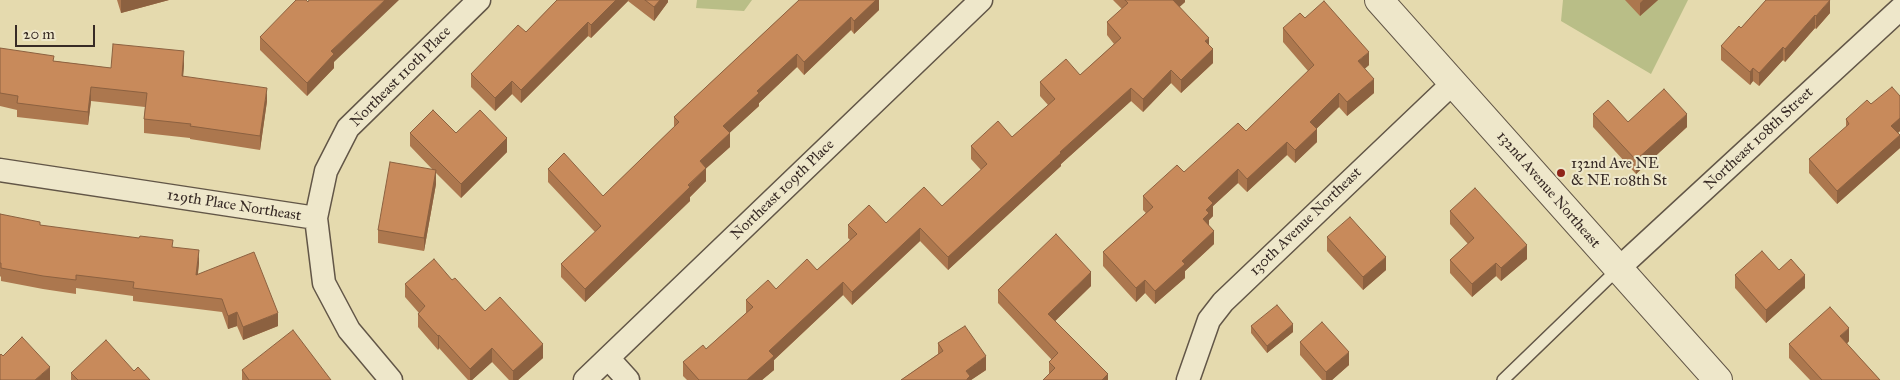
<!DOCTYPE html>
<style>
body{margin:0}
#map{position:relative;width:1900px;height:380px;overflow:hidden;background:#e5daae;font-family:"IM FELL Great Primer",serif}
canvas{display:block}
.scale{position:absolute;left:15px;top:25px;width:80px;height:22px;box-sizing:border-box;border:2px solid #372a25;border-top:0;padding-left:6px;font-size:15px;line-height:18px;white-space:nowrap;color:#372a25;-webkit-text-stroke:4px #eee7ca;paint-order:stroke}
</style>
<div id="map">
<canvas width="1900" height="380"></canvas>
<div class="scale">20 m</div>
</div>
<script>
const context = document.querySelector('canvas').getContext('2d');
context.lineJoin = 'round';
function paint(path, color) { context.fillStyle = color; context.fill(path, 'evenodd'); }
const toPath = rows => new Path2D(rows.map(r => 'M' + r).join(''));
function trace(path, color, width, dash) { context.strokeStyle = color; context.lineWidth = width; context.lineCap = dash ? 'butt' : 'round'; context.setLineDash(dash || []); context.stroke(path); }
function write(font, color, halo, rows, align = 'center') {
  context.font = font + ' "IM FELL Great Primer",serif'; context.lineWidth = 4; context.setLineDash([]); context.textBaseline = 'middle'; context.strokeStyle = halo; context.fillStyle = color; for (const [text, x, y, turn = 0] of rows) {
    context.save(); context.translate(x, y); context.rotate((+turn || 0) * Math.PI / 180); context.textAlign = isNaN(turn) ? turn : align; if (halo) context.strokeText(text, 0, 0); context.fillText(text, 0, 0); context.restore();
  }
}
paint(toPath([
 [697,0,752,0,744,11,696,8],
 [1563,0,1688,0,1651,74,1561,21]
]), '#b9be87');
const service = toPath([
 [1503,380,1618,269]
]);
const minor = toPath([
 [0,170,316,218,324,283,349,330,391,380],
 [316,218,326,171,348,128,479,0],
 [1618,269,1900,9],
 [608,358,628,380],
 [585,380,981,0],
 [1188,380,1209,320,1223,302,1453,83]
]);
const tertiary = toPath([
 [1379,0,1718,380]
]);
trace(service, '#625647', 14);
trace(minor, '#625647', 25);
trace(tertiary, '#625647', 30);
trace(service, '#eee7ca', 11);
trace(minor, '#eee7ca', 22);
trace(tertiary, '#eee7ca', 28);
paint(toPath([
 [117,0,169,0,121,13],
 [556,0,668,0,668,2,654,21,628,1,591,38,588,36,521,103,512,94,495,111,471,87,471,74,526,32,556,1],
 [799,0,879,0,879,10,854,34,851,30,804,75,797,67,759,103,759,106,729,133,730,147,706,168,706,181,690,197,690,201,585,302,561,277,561,264,595,232,548,182,548,169,603,196,674,127,674,117],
 [1113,0,1185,0,1185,2,1179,7,1209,45,1213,63,1181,93,1171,83,1143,112,1131,101,1061,164,1061,166,948,270,920,241,852,305,843,295,774,360,774,370,762,380,687,380,683,376,683,362,706,349,746,313,746,300,776,289,817,270,850,240,848,238,848,225,886,223,942,206,981,170,971,159,971,146,1012,137,1048,105,1040,96,1040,82,1080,75,1114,44,1107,35,1107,22,1122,9],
 [1625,0,1658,0,1640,16],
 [1766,0,1830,13,1816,29,1815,28,1785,62,1783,60,1759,86,1753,81,1750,85,1721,60,1721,46,1741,28],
 [1305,18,1369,65,1364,69,1374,93,1347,116,1339,107,1316,129,1317,142,1295,163,1287,155,1247,192,1238,183,1213,206,1213,216,1209,220,1209,226,1214,244,1185,271,1185,278,1155,304,1145,293,1136,302,1103,266,1103,252,1146,213,1143,210,1143,196,1184,172,1246,131,1308,71,1283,42,1283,28],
 [260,37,334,62,334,68,307,96,260,50],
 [0,48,54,61,111,68,184,65,183,76,267,101,260,150,190,139,190,138,144,133,144,119,145,107,91,101,88,125,17,117,17,110,0,106],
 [1900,96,1900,131,1898,133,1900,148,1837,204,1809,173,1809,159,1846,127,1846,119,1871,104],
 [1593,114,1628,122,1687,127,1636,174,1593,127],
 [410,133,456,133,507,152,461,198,436,173,436,184,424,251,378,243,378,230,433,170,410,146],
 [1450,211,1527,259,1501,281,1496,276,1472,297,1450,273,1450,260,1468,244,1450,224],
 [0,214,40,225,173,247,199,263,198,274,278,326,243,340,237,326,228,329,222,312,133,301,133,296,76,288,76,294,43,289,1,281,1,277,0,276],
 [1327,237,1386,270,1363,290,1327,251],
 [1779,270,1805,288,1766,323,1735,288,1735,275],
 [452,280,485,311,543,358,518,380,509,380,492,362,472,380,468,380,439,348,438,350,418,327,418,314,419,313,405,297,405,284],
 [1091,286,1055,321,1108,380,1049,374,1049,362,1052,360,998,303,998,290],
 [1251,326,1293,332,1267,353,1251,333],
 [1849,341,1847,344,1880,380,1810,380,1789,358,1789,344],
 [1300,342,1349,365,1332,380,1322,380,1300,355],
 [938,343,986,370,971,380,901,380,938,354],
 [242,370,331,380,242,380],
 [71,373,150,380,71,380]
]), '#ac774e');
paint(toPath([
 [121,0,169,0,121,13],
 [385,0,399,0,334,62,334,68,307,96,307,83,331,51],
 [616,0,628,0,628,1,591,38,591,25],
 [660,0,668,0,668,2,654,21,654,7],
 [874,0,879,0,879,10,854,34,854,21],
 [1173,0,1185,0,1185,2,1173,13],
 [1643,0,1658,0,1640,16,1640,3],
 [1830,0,1830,13,1816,29,1816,16],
 [1815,15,1815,28,1785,62,1785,49],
 [851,17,851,30,804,75,804,62],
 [588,22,588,36,521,103,521,90],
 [1209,38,1209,51,1205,41],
 [1783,47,1783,60,1759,86,1759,73],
 [1213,49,1213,63,1181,93,1181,80],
 [184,51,184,65,182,90,182,76],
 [1369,52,1369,65,1358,75,1358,61],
 [797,54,797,67,759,103,759,106,723,139,723,126,757,91],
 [1753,68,1753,81,1750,85,1750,72],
 [1171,70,1171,83,1143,112,1143,99],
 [1374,79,1374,93,1347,116,1347,102],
 [512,81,512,94,495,111,495,98],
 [91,87,91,101,88,125,88,112],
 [267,88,267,101,260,150,260,136],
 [1131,88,1131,101,1061,164,1061,166,948,270,948,257,1060,152],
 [1339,93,1339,107,1310,135,1310,122],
 [1687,114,1687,127,1636,174,1636,160],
 [1900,118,1900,131,1891,139,1891,126],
 [1317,129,1317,142,1295,163,1295,150],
 [730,133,730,147,700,174,700,161],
 [1900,135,1900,148,1837,204,1837,191],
 [507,138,507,152,461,198,461,184],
 [1287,142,1287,155,1247,192,1247,179],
 [706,168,706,181,690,197,690,201,585,302,585,289],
 [1238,169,1238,183,1213,206,1213,216,1209,220,1209,227,1203,219,1208,198],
 [436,170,436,184,424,251,424,238],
 [920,228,920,241,852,305,852,292],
 [1214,231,1214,244,1185,271,1185,278,1155,304,1155,291,1182,261],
 [1527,245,1527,259,1501,281,1501,268],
 [199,250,199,263,196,288,196,275],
 [1386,257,1386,270,1363,290,1363,277],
 [1496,263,1496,276,1472,297,1472,284],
 [1091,272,1091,286,1048,328,1048,314],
 [1805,275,1805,288,1766,323,1766,310],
 [1145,280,1145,293,1136,302,1136,288],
 [843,282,843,295,774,360,774,370,762,380,747,380,769,351],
 [237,312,237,326,228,329,228,316],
 [278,313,278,326,243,340,243,327],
 [1293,324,1293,332,1267,353,1267,346],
 [1849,328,1849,341,1840,350,1840,336],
 [439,335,439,348,438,350,438,336],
 [543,344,543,358,518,380,513,380,513,371],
 [492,348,492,362,472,380,470,380,470,369],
 [1349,352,1349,365,1332,380,1326,380,1326,372],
 [986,356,986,370,971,380,966,380,966,371],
 [50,367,50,380,35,380],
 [1108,374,1108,380,1102,380]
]), '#8c6140');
const building = toPath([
 [296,0,306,0,308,2,309,0,385,0,331,51,334,54,307,83,260,37,296,0],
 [557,0,616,0,591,25,588,22,521,90,512,81,495,98,471,74,518,25,526,32,557,0],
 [645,0,660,0,654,7,645,0],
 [799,0,876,0,854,21,851,17,804,62,797,54,757,91,759,93,723,126,730,133,700,161,706,168,688,185,690,187,585,289,561,264,601,226,548,169,564,153,603,196,679,122,674,117,799,0],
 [1125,0,1173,0,1209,38,1205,41,1213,49,1181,80,1171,70,1143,99,1131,88,1060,152,1061,153,948,257,920,228,852,292,843,282,769,351,774,356,747,380,699,380,683,362,703,345,706,349,753,307,746,300,768,280,776,289,807,259,817,270,857,234,848,225,869,205,886,223,924,187,942,206,987,164,971,146,998,121,1012,137,1055,99,1040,82,1066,59,1080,75,1121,38,1107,22,1128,3,1125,0],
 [1766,0,1830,0,1816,16,1815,15,1785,49,1783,47,1759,73,1753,68,1750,72,1721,46,1739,26,1741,28,1766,0],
 [1324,1,1369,52,1358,61,1374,79,1347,102,1339,93,1310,122,1317,129,1295,150,1287,142,1247,179,1238,169,1208,198,1213,203,1206,210,1209,213,1203,219,1214,231,1182,261,1185,264,1155,291,1145,280,1136,288,1103,252,1153,207,1143,196,1177,165,1184,172,1238,123,1246,131,1314,65,1283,28,1300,13,1305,18,1324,1],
 [113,44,184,51,182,76,267,88,260,136,190,126,191,124,144,119,147,93,91,87,88,112,17,103,18,96,0,93,0,48,54,56,53,61,111,68,113,44],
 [1892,87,1900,96,1900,118,1891,126,1900,135,1837,191,1809,159,1849,124,1846,119,1867,100,1871,104,1892,87],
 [1664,89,1687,114,1636,160,1593,114,1608,100,1628,122,1664,89],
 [433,110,456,133,480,110,507,138,461,184,410,133,433,110],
 [390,162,436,170,424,238,378,230,390,162],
 [1475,188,1527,245,1501,268,1496,263,1472,284,1450,260,1474,238,1450,211,1475,188],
 [0,214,40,222,40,225,139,238,140,236,173,240,172,247,199,250,196,275,254,252,278,313,243,327,237,312,228,316,222,299,133,288,134,282,76,275,76,280,43,276,1,268,1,263,0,263,0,214],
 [1350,217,1386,257,1363,277,1327,237,1350,217],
 [1056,234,1091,272,1048,314,1108,374,1102,380,1043,380,1055,368,1049,362,1058,353,998,290,1056,234],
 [1762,251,1779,270,1791,259,1805,275,1766,310,1735,275,1762,251],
 [434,259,452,280,455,278,485,311,500,297,543,344,513,371,492,348,470,369,439,335,438,336,418,314,425,306,405,284,434,259],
 [1277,305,1293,324,1267,346,1251,326,1277,305],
 [1830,307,1849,328,1840,336,1880,380,1822,380,1789,344,1830,307],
 [1322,322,1349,352,1326,372,1300,342,1322,322],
 [965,326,986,356,966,371,970,376,967,379,967,380,901,380,943,351,938,343,965,326],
 [293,330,331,380,249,380,242,370,293,330],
 [22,337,50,367,35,380,0,380,0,355,1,354,3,356,22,337],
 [106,340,134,371,138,367,150,380,78,380,71,373,106,340]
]);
paint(building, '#c88a5b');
trace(building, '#8c6140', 1);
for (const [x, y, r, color] of [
 [1561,173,5,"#8f2418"]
]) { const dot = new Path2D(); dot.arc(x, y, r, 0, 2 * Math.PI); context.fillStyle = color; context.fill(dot); trace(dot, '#eee7ca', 2); }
write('15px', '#372a25', '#eee7ca', [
 ["Northeast 110th Place",401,77,-45],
 ["Northeast 108th Street",1759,139,-43],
 ["Northeast 109th Place",783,190,-44],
 ["132nd Avenue Northeast",1548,190,49],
 ["129th Place Northeast",234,206,9],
 ["130th Avenue Northeast",1306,222,-44]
]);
write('15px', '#372a25', '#eee7ca', [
 ["132nd Ave NE",1571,164],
 ["& NE 108th St",1571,181]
], 'left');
</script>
